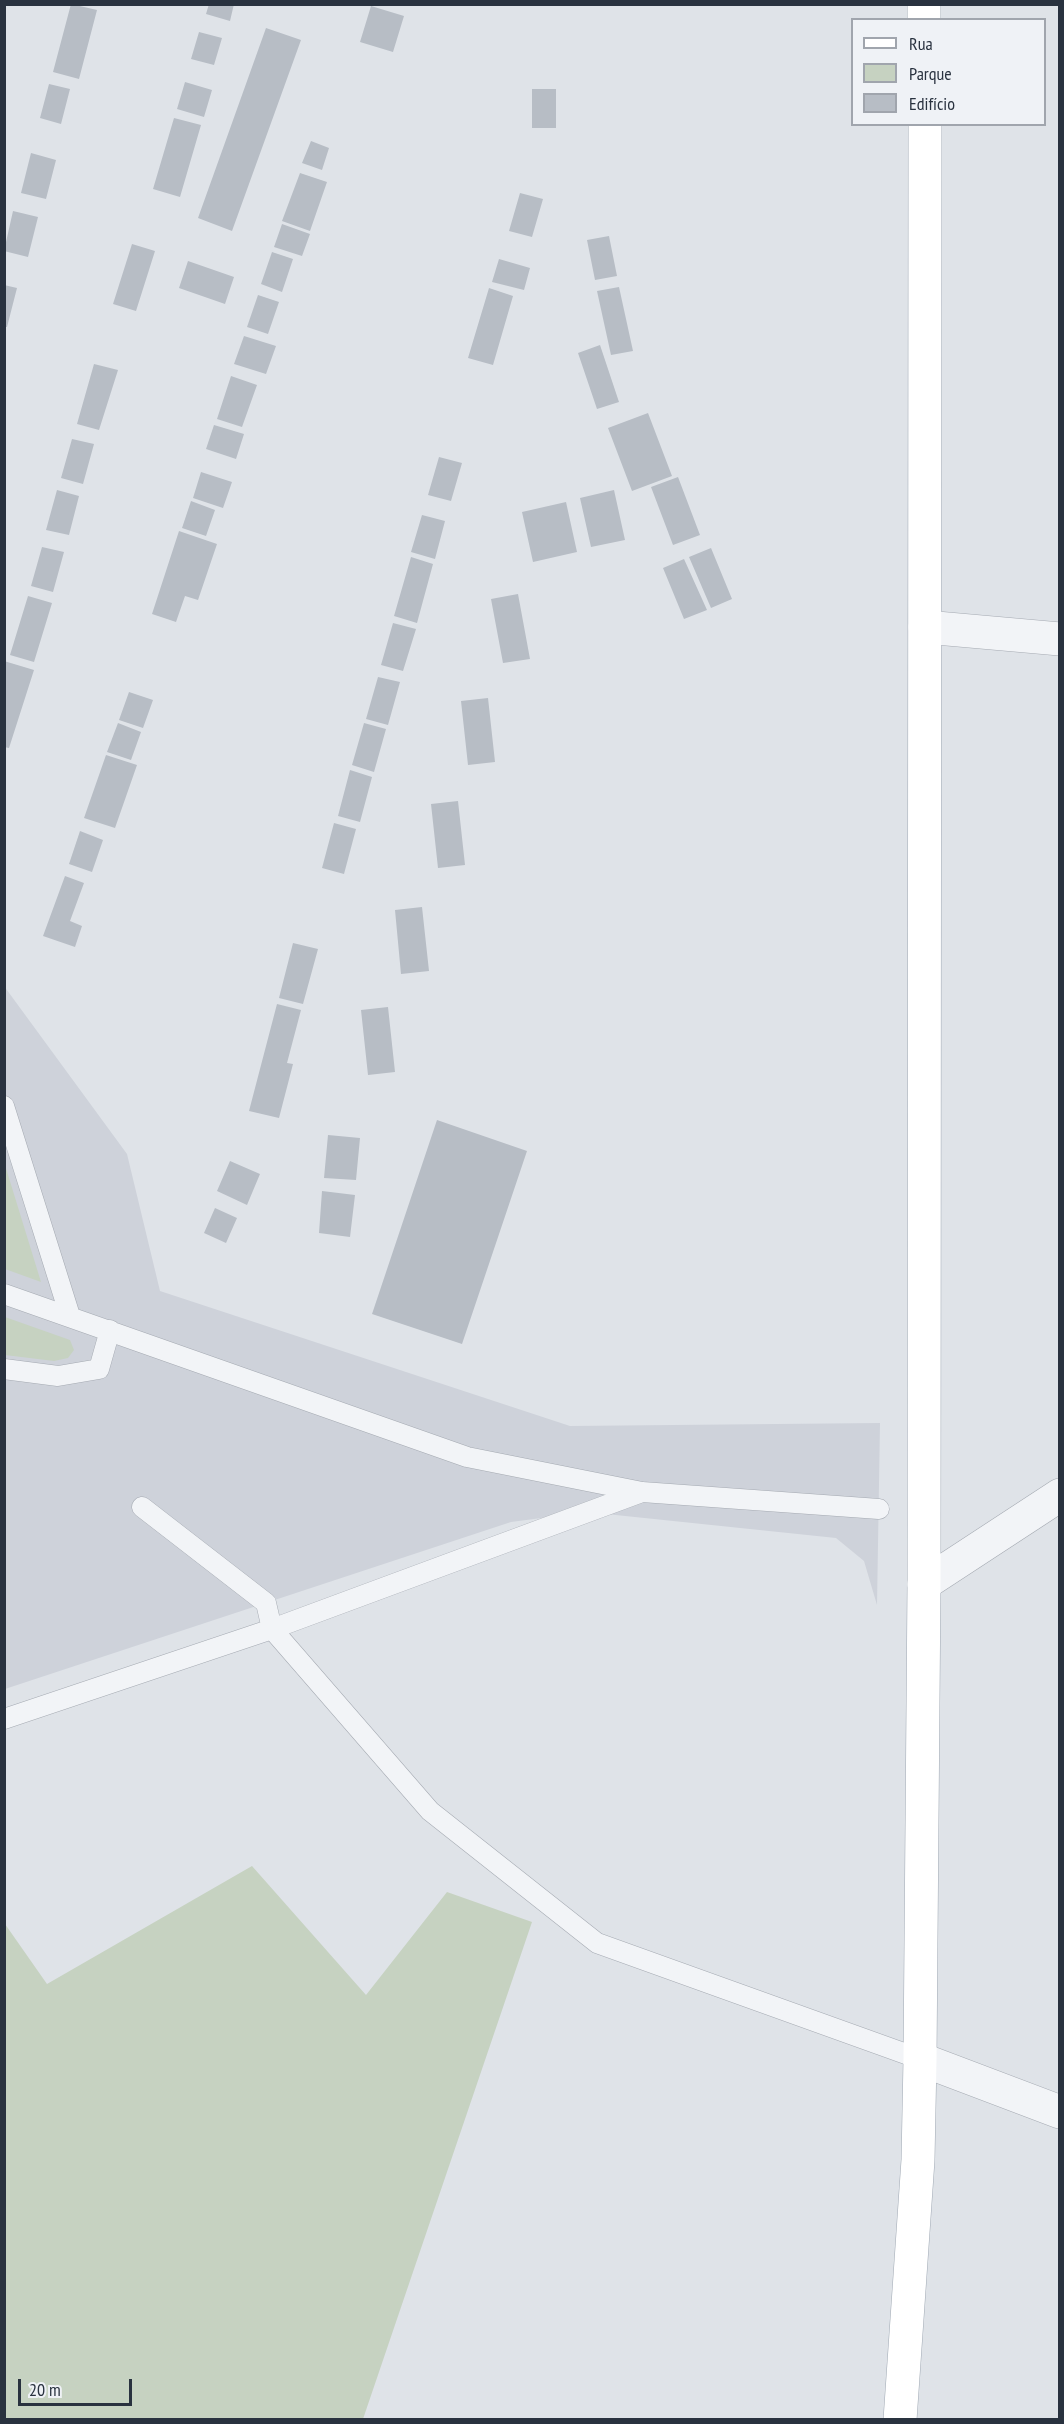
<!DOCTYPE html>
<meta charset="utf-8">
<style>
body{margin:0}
#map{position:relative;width:1064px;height:2424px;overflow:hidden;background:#dfe3e8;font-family:"PT Sans Narrow",sans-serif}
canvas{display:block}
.frame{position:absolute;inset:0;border:6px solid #29323f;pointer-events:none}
.legend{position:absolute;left:851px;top:18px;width:195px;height:108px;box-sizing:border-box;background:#eff2f6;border:2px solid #a0a5ad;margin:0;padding:8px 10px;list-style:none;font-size:18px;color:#29323f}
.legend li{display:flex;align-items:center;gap:12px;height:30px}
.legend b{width:30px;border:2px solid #a0a5ad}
.scale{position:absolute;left:18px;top:2379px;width:114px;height:27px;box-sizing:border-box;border:3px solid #29323f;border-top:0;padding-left:8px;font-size:18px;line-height:21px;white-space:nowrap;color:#29323f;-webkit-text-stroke:4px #eff2f6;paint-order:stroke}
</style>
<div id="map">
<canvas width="1064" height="2424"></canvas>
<div class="frame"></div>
<ul class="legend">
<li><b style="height:8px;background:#fff"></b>Rua</li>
<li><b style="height:16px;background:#c6d2c1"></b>Parque</li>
<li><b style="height:16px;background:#b7bdc5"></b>Edifício</li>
</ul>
<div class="scale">20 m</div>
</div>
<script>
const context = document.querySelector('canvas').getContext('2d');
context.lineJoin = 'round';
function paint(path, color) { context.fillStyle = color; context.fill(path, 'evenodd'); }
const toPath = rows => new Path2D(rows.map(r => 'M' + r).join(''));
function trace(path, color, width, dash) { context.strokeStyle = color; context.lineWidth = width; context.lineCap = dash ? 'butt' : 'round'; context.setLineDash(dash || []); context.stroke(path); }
paint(toPath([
 [4,986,127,1154,160,1291,570,1426,880,1423,877,1605,864,1561,836,1538,587,1512,511,1522,5,1689]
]), '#ced2da');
paint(toPath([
 [5,1165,41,1282,5,1269],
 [5,1317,70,1340,74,1350,68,1358,54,1361,5,1355],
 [252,1866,366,1995,447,1892,532,1922,363,2419,5,2419,5,1924,47,1984]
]), '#c6d2c1');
paint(toPath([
 [71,4,97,10,79,79,53,72],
 [209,4,234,4,230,21,206,14],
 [371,6,404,16,393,52,360,42],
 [266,28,301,40,232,231,198,218],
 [199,32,222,38,214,65,191,59],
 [185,82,212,90,204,117,177,109],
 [49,84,70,89,61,124,40,118],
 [532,89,556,89,556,128,532,128],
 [174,118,201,125,180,197,153,189],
 [311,141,329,148,322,170,302,163],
 [31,153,56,160,46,199,21,193],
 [300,173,327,182,310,231,282,221],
 [520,193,543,199,532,237,509,231],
 [13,211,38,217,28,257,4,251],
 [282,224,310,234,302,256,274,247],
 [609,236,617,276,595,280,587,240],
 [132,244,155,251,136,311,113,304],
 [272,252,293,259,282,292,261,284],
 [499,259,530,268,524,290,492,282],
 [188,261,234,277,225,304,179,288],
 [4,285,17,288,7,327,4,327],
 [619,287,633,351,611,355,597,291],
 [489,288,513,296,493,365,468,358],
 [258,295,279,302,268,334,247,327],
 [244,336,276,346,266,374,234,364],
 [600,345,619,402,597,409,578,353],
 [94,364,118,370,99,430,77,424],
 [231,376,257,385,242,427,217,419],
 [648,413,672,476,632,491,608,428],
 [214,425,244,434,236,459,206,449],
 [72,439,94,444,83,484,61,478],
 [439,457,462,463,451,501,428,495],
 [201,472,232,482,223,508,193,498],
 [678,477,700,535,673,545,651,487],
 [57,490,79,496,69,535,46,530],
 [614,490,625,540,591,547,580,498],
 [191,501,215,510,206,536,182,528],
 [566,502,577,552,533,562,522,512],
 [422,515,445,521,435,559,411,552],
 [179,531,217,544,198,600,185,596,176,622,152,614],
 [42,547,64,552,53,592,31,586],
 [711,548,732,599,711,608,689,557],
 [411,557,433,564,417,623,394,616],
 [684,559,707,610,684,619,663,568],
 [518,594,530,659,503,663,491,599],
 [28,596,52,603,34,662,10,655],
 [393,623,416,629,403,671,381,665],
 [4,661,34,670,9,748,4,747],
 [378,677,400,682,388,725,366,719],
 [129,692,153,700,143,728,119,720],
 [488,698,495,762,468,765,461,701],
 [118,723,141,732,131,760,107,752],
 [364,723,386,729,374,772,352,765],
 [106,755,137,765,115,828,84,818],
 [350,770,372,777,360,822,338,816],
 [458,801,465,865,438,868,431,804],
 [334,823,356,829,344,874,322,868],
 [80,831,103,840,92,872,69,864],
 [65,876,84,883,70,921,82,926,75,947,43,936],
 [422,907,429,971,401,974,395,910],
 [293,943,318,949,303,1004,279,998],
 [277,1004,301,1010,287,1063,293,1064,279,1118,249,1111],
 [388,1007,395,1072,368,1075,361,1010],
 [437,1120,527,1151,462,1344,372,1314],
 [328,1135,360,1138,356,1180,324,1178],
 [230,1161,260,1174,247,1205,217,1191],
 [322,1191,355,1195,350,1237,319,1233],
 [215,1208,237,1218,226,1243,204,1233]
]), '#b7bdc5');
const service = toPath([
 [4,1106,70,1316],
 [4,1294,467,1457,642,1492,879,1509],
 [4,1369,58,1376,99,1369,110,1330],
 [142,1507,266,1603,272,1629,642,1492],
 [4,1719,272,1629,430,1811,597,1943,920,2059]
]);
const minor = toPath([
 [925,627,1060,639],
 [924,1584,1060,1495],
 [920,2059,1060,2112]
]);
const primary = toPath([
 [924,4,924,20],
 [900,2420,918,2160,920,2059,924,1584,925,124]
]);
trace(service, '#a5aab2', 21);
trace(minor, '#a5aab2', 34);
trace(primary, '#9fa8b3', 34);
trace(service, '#f2f4f7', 20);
trace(minor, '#f2f4f7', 33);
trace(primary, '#fff', 33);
</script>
